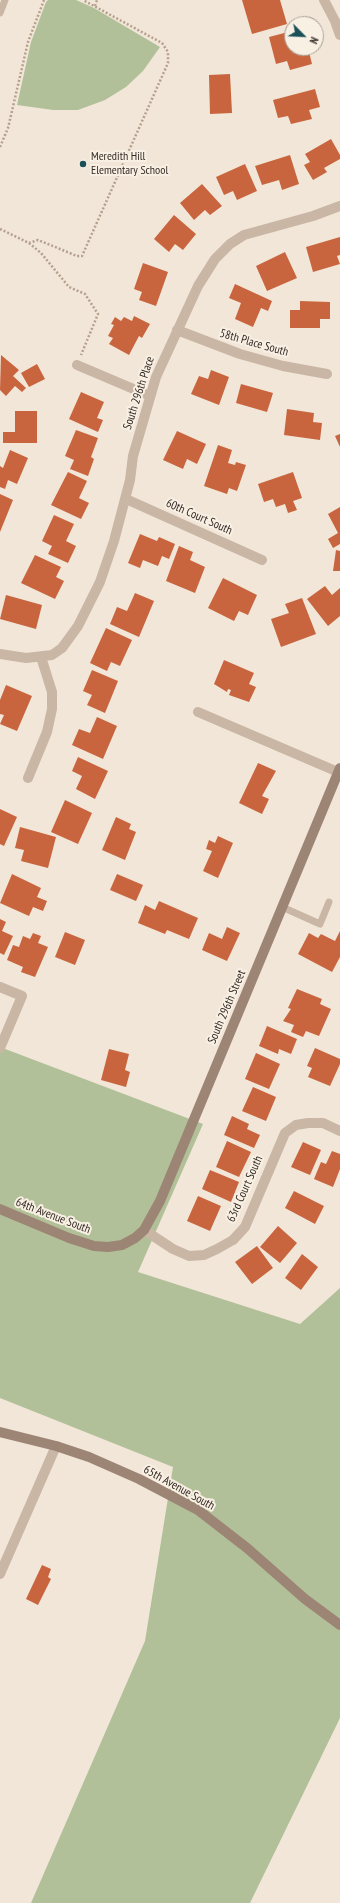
<!DOCTYPE html>
<style>
body{margin:0}
#map{position:relative;width:340px;height:1903px;overflow:hidden;background:#f1e6d8;font-family:"PT Sans Narrow",sans-serif}
canvas{display:block}
.north{position:absolute;left:284px;top:16px;width:40px;height:40px;box-sizing:border-box;background:#f9f0e4;border:1px solid #aba198;border-radius:50%;rotate:114deg;font-size:11px;font-weight:700;line-height:16px;text-align:center;color:#352b26}
.north::after{content:'';display:block;margin:auto;width:14px;height:18px;background:#1b5057;clip-path:polygon(50% 0,100% 100%,50% 72%,0 100%)}
</style>
<div id="map">
<canvas width="340" height="1903"></canvas>
<div class="north">N</div>
</div>
<script>
const context = document.querySelector('canvas').getContext('2d');
context.lineJoin = 'round';
function paint(path, color) { context.fillStyle = color; context.fill(path, 'evenodd'); }
const toPath = rows => new Path2D(rows.map(r => 'M' + r).join(''));
function trace(path, color, width, dash) { context.strokeStyle = color; context.lineWidth = width; context.lineCap = dash ? 'butt' : 'round'; context.setLineDash(dash || []); context.stroke(path); }
function write(font, color, halo, rows, align = 'center') {
  context.font = font + ' "PT Sans Narrow",sans-serif'; context.lineWidth = 4; context.setLineDash([]); context.textBaseline = 'middle'; context.strokeStyle = halo; context.fillStyle = color; for (const [text, x, y, turn = 0] of rows) {
    context.save(); context.translate(x, y); context.rotate((+turn || 0) * Math.PI / 180); context.textAlign = isNaN(turn) ? turn : align; if (halo) context.strokeText(text, 0, 0); context.fillText(text, 0, 0); context.restore();
  }
}
paint(toPath([
 [48,0,76,0,94,8,160,47,143,71,126,87,105,100,78,110,53,110,17,105,31,42,46,2],
 [0,1047,203,1124,138,1272,300,1324,340,1288,340,1718,250,1903,31,1903,145,1641,173,1467,0,1398]
]), '#b1c098');
paint(toPath([
 [242,0,280,0,287,24,252,34],
 [292,31,292,48,308,48,312,64,290,70,287,61,276,64,269,37],
 [230,74,232,113,210,114,209,75],
 [315,89,320,107,309,110,312,119,291,124,288,116,278,118,273,100],
 [331,139,340,155,340,159,324,168,327,172,313,180,304,165,310,162,305,154],
 [290,155,299,184,282,190,279,180,262,185,255,166],
 [245,164,257,191,237,200,233,191,224,195,216,177],
 [202,184,222,206,210,215,205,210,194,220,180,203],
 [174,215,196,234,183,250,175,244,169,252,154,239],
 [340,237,340,255,337,256,340,264,313,272,306,247],
 [285,252,297,278,267,291,256,266],
 [143,263,168,272,156,306,139,300,142,292,134,289],
 [235,284,272,301,268,311,261,308,253,327,235,319,241,303,229,298],
 [300,301,330,302,330,319,320,319,320,328,290,328,290,310,300,310],
 [134,316,150,324,142,338,139,336,129,355,109,344,113,338,108,336,114,325,111,324,115,317,121,321,124,317,132,321],
 [1,355,19,370,13,376,26,388,22,392,15,386,6,396,0,390],
 [37,364,45,379,29,387,21,373],
 [211,370,229,377,219,405,191,394,199,376,208,379],
 [241,384,273,393,267,412,236,403],
 [81,392,104,402,97,418,103,420,98,432,69,419],
 [287,409,314,413,313,422,322,423,320,440,284,435],
 [15,411,37,411,37,443,3,443,3,432,15,432],
 [76,430,98,438,91,457,94,459,88,476,70,469,74,460,65,456],
 [177,431,206,444,197,464,187,459,183,469,163,460],
 [340,434,340,447,335,436],
 [218,445,232,450,228,463,235,465,236,462,246,465,237,491,229,488,227,494,204,486],
 [10,450,28,458,17,484,8,480,5,489,0,487,0,466,3,468],
 [68,472,87,481,79,498,89,503,81,519,51,505],
 [293,472,302,498,293,501,297,510,288,513,285,504,276,507,273,499,264,502,258,484],
 [0,494,13,500,0,532],
 [340,507,340,544,333,548,328,539,338,533,328,514],
 [54,515,74,524,66,541,76,546,68,563,48,554,52,546,42,541],
 [140,534,157,541,159,537,175,544,169,559,162,556,158,566,143,560,140,568,128,563],
 [179,546,193,552,190,560,205,567,195,593,166,581],
 [336,550,340,551,340,571,333,571],
 [35,555,61,567,56,577,64,581,55,599,21,583],
 [223,578,257,595,248,615,239,611,234,621,208,608],
 [325,586,332,595,340,588,340,616,328,626,307,599],
 [135,593,154,601,139,637,110,624,117,607,127,611],
 [6,595,42,605,36,629,0,619],
 [302,598,316,634,281,647,271,619,289,613,285,604],
 [106,628,132,640,120,666,111,662,107,671,90,663],
 [224,660,254,673,249,684,256,687,249,702,229,695,231,690,228,689,227,692,214,684],
 [92,670,118,681,105,713,87,705,92,695,83,691],
 [6,685,32,696,17,731,0,724,4,715,0,714,0,700],
 [97,717,117,726,103,759,72,745,79,729,90,733],
 [78,757,108,771,95,799,76,789,82,776,72,771],
 [258,763,276,771,262,796,269,799,262,814,239,803],
 [65,800,92,813,78,844,51,832],
 [0,809,17,817,4,846,0,844],
 [116,817,131,824,129,829,136,832,125,860,102,850],
 [20,827,56,837,48,868,21,861,24,850,15,848],
 [218,836,233,843,218,878,203,871,212,851,206,849,209,840,215,843],
 [12,874,41,888,37,897,47,901,43,911,33,907,29,916,0,903],
 [117,874,143,885,136,901,110,890],
 [159,901,198,918,189,939,167,930,165,934,138,923,145,905,155,910],
 [0,919,6,922,2,931,13,936,4,955,0,953],
 [227,927,240,933,227,961,202,950,209,933,222,939],
 [340,931,340,957,332,972,298,954,309,933,318,938,321,934,335,941],
 [65,932,85,940,75,965,55,957],
 [33,933,41,936,38,943,48,947,35,977,21,972,23,967,7,960,13,945,19,947,23,936,30,939],
 [297,989,322,999,320,1004,331,1009,319,1036,306,1031,303,1037,291,1032,294,1025,283,1021,291,1009,288,1008],
 [267,1026,297,1039,291,1054,279,1049,278,1054,259,1046],
 [315,1048,340,1059,340,1064,330,1086,308,1077,312,1068,307,1066],
 [109,1049,129,1054,125,1070,130,1072,126,1087,101,1080],
 [256,1053,280,1064,269,1089,245,1079],
 [253,1087,276,1097,266,1121,242,1111],
 [232,1116,249,1124,247,1129,260,1135,254,1148,224,1135],
 [227,1141,251,1152,239,1177,216,1167],
 [303,1142,321,1150,310,1175,291,1167],
 [332,1151,340,1154,340,1169,333,1187,314,1179,321,1162,326,1164],
 [210,1170,239,1182,231,1202,202,1189],
 [294,1191,324,1206,315,1224,285,1208],
 [198,1196,221,1206,210,1231,187,1221],
 [278,1226,297,1243,280,1263,260,1247],
 [257,1246,273,1268,252,1284,235,1262],
 [302,1254,318,1267,301,1290,285,1278],
 [42,1565,51,1569,48,1577,51,1579,38,1605,26,1599]
]), '#c9653e');
trace(toPath([
 [95,6,97,0],
 [0,147,8,128,28,42,44,0],
 [0,229,29,243,38,240,77,256,82,256,168,63,168,52,162,43,83,0],
 [29,243,41,253,69,287,85,294,98,314,81,355]
]), '#b5a08e', 2.5, [2, 2]);
trace(toPath([
 [0,13,5,0],
 [282,907,320,924,329,902]
]), '#c9b6a4', 7);
trace(toPath([
 [324,0,335,21,340,35],
 [177,330,240,354,283,366,327,374],
 [77,365,150,396],
 [126,499,262,560],
 [0,654,26,658,52,655,62,648,78,626,100,582,114,541,130,480,133,456,156,377,198,286,215,259,230,244,244,235,313,216,340,206],
 [198,712,338,772],
 [28,778,47,732,52,709,52,692,41,657],
 [0,987,22,996,0,1048],
 [144,1230,173,1249,189,1256,204,1255,217,1249,233,1240,245,1227,285,1133,296,1125,308,1123,323,1123,340,1131],
 [0,1574,56,1446]
]), '#c9b6a4', 10);
trace(toPath([
 [0,1209,69,1238,94,1246,108,1247,122,1245,135,1238,144,1230,160,1201,340,768],
 [0,1432,56,1446,89,1457,139,1479,198,1510,247,1548,305,1599,340,1625]
]), '#9d8575', 10);
for (const [x, y, r, color] of [
 [83,164,4,"#1b5057"]
]) { const dot = new Path2D(); dot.arc(x, y, r, 0, 2 * Math.PI); context.fillStyle = color; context.fill(dot); trace(dot, '#f9f0e4', 1.5); }
write('12px', '#352b26', '#f9f0e4', [
 ["Meredith Hill",91,157],
 ["Elementary School",91,171]
], 'left');
write('12px', '#352b26', '#f9f0e4', [
 ["58th Place South",254,343,16],
 ["South 296th Place",139,393,-72],
 ["60th Court South",199,517,24],
 ["South 296th Street",227,1007,-67],
 ["63rd Court South",245,1189,-66],
 ["64th Avenue South",53,1216,21],
 ["65th Avenue South",179,1488,29]
]);
</script>
